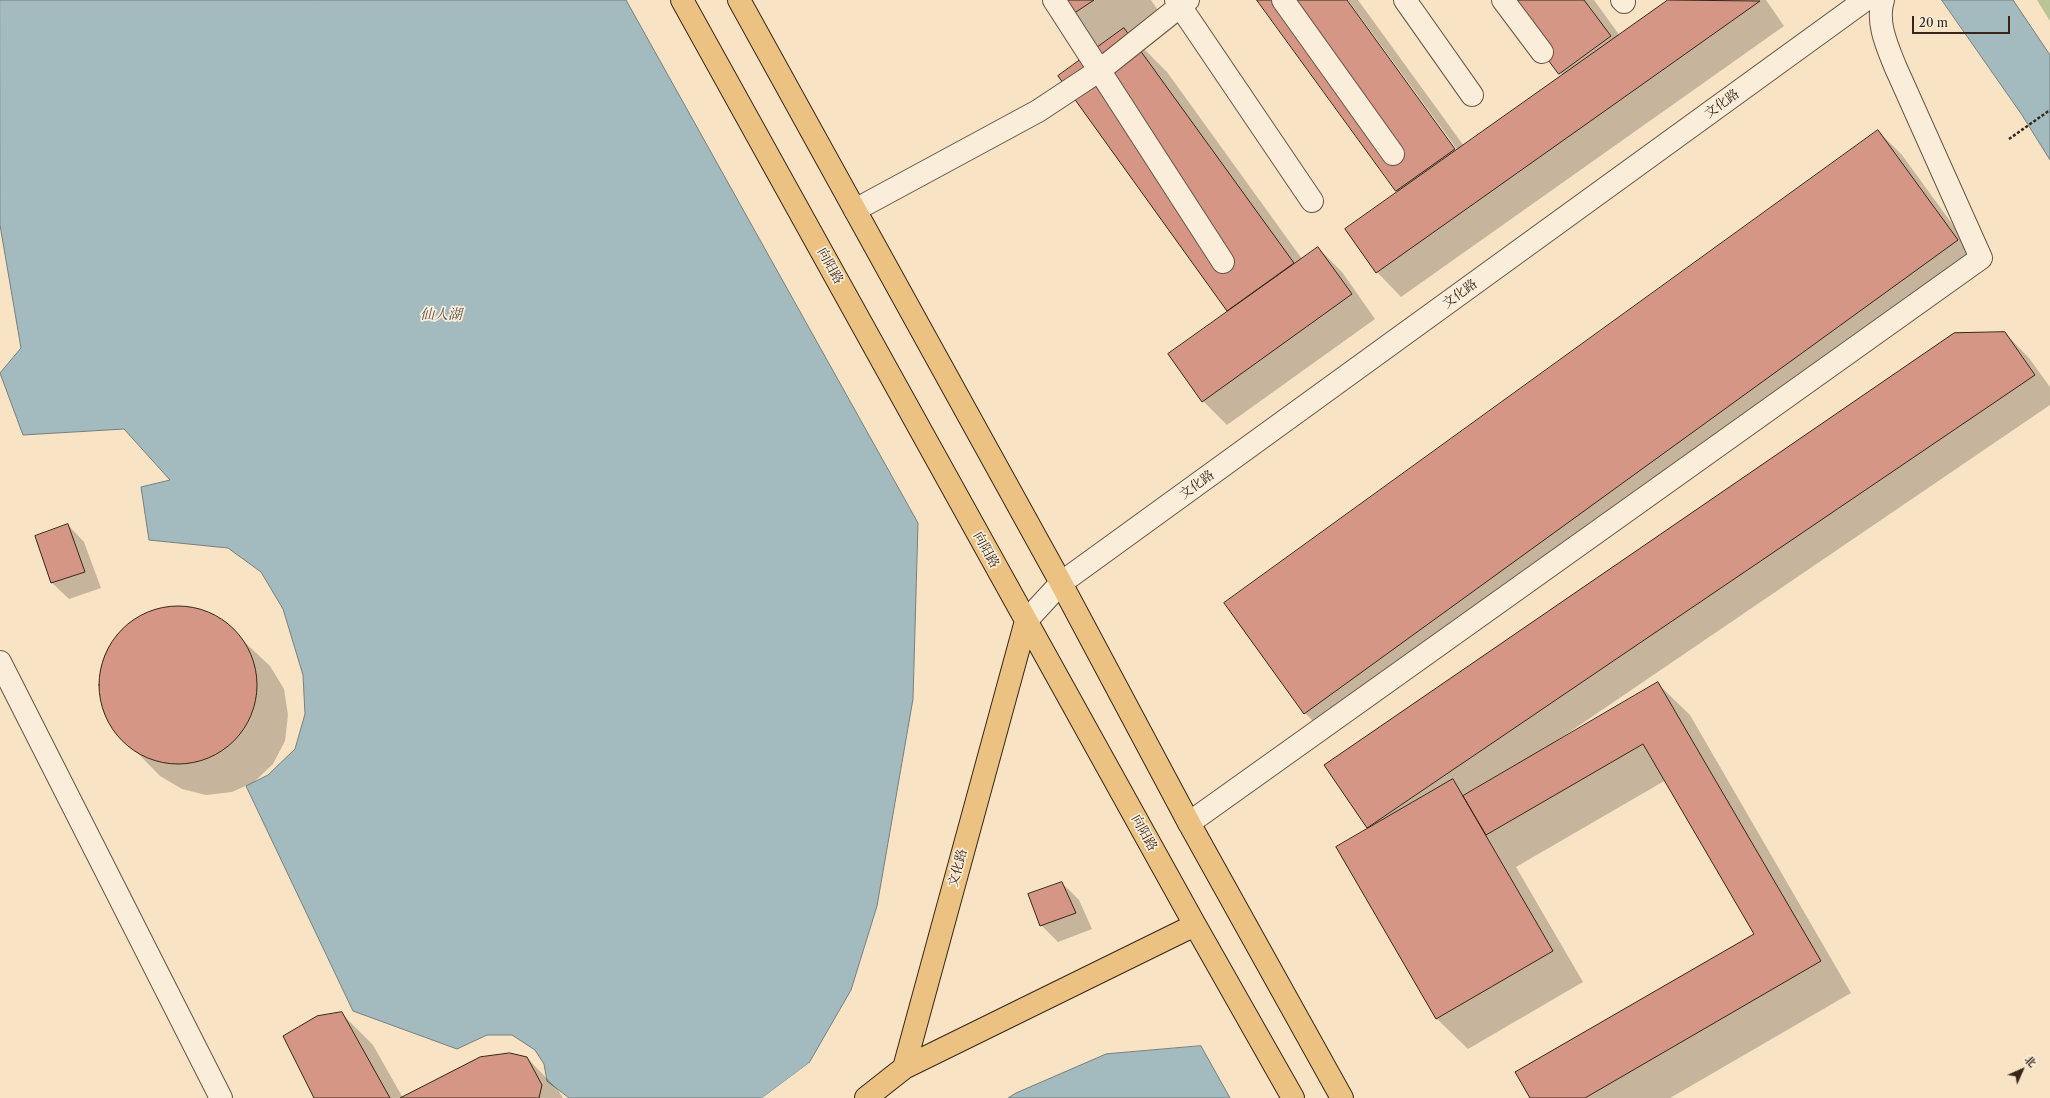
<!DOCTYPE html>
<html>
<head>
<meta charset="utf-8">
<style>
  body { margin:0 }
  #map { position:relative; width:2050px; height:1098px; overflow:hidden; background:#f8e3c4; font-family:"Libre Caslon Text","Noto Serif SC",serif }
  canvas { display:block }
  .north { position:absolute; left:2002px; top:1050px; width:40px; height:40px; -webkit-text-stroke:3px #faedd9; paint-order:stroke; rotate:45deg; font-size:11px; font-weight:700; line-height:16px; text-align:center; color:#362619 }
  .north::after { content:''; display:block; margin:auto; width:14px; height:18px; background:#362619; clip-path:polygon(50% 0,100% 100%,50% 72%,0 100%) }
  .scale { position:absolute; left:1912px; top:16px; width:98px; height:18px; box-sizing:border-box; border:2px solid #362619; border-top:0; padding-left:5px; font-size:12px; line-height:14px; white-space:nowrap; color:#362619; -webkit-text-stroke:3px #faedd9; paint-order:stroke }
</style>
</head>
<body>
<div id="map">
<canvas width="2050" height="1098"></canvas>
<div class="north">北</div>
<div class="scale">20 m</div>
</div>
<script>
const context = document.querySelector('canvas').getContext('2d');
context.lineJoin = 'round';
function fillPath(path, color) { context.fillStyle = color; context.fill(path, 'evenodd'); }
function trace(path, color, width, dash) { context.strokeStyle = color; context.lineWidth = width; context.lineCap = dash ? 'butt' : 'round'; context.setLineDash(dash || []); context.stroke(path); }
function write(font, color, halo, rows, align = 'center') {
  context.font = font + ' "Libre Caslon Text","Noto Serif SC",serif'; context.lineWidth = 3.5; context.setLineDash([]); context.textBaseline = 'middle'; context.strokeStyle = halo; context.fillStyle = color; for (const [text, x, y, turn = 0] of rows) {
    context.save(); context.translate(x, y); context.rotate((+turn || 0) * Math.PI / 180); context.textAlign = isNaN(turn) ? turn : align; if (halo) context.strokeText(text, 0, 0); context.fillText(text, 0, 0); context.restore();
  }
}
fillPath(new Path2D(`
  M2037,0h13v21z`), '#b9c497');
const water = new Path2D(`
  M0,0h626l292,523 -5,176 -36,207 -26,84 -42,73 -47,35h-193l-22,-17 -3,-17 -9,-14 -23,-15h-25l-30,14 -104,-38 -107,-225 22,-11 27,-26 10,-35 -2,-39 -20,-66 -22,-37 -33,-24 -79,-8 -8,-53 29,-7 -46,-51 -101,6 -23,-62 21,-25 -21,-123z
  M1942,0h71l37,55v105l-28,-45z
  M1201,1046l29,52h-222l8,-5 90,-39z`);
fillPath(water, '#a3bbbf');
trace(water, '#777f7d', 1);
fillPath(new Path2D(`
  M809,1063l1,1 -44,34h-4z`), '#f8e3c4');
fillPath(new Path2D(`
  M1057,0h94l15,22 -29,20 30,30 135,187 16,-11 24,24 33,47 -148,106 -24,-24 26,-90 -170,-235 40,-28 -31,-31z
  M1259,0h87l111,153 2,-1 -111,-152h10l106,146 99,-70 -58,-76h89l26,36 50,-36h96l18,26 -383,271 -24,-25 21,-80z
  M1878,131l24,24 80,110 -653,472 -24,-24z
  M2005,333l24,25 21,29v18l-498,339 1,1 105,-61 32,31 161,278 -181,105h-139l225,-164 -90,-154 -150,87 67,115 -115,67 -32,-31 -67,-189 -44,-64z
  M68,525l16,17 17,46 -32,11 -17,-16z
  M167,607l26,1 25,9 52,49 14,23 4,26 -3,26 -12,23 -19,18 -22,10 -26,3 -24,-6 -22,-13 -49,-50 -9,-24 -2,-25 7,-25 14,-22 21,-15z
  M1062,883l17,17 13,29 -34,13 -17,-17z
  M342,1014l31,31 30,53 124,-40 31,32 5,8h-248z`), '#0003');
const building = new Path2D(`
  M1055,0h39l-27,18z
  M1257,0h90l108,149 -59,42z
  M1504,0h80l27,36 -52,38z
  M1668,0l92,1 -384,272 -31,-44z
  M1124,28l170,235 -67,48 -169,-235z
  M1878,130l80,110 -654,474 -80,-111z
  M1318,247l34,47 -150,108 -34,-48z
  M2005,332l30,43 -668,453 -43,-63 630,-432z
  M68,524l17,48 -34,11 -16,-47z
  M99 685a79 79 0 1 1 158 0a79 79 0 1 1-158 0Z
  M1658,682l163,279 -236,137h-55l-15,-26 239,-138 -111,-190 -157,91 -23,-39z
  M1453,779l100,172 -117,68 -100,-172z
  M1062,882l14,31 -36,13 -12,-32z
  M342,1012l48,86h-76l-31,-62 34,-20z
  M510,1053l17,4 15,28 -3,13h-139l80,-41z`);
fillPath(building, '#d59685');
trace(building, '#362619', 1);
const minor = new Path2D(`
  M1054,0l169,262
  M1176,0l136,201
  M1283,0l110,154
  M1405,0l67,95
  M1503,0l39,52
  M1622,0l2,2
  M855,210l183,-99 62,-41 88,-70
  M1026,621l35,-38 804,-583
  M0,662l221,436
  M1189,823l792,-565 -86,-192c-8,-20 -19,-44 -12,-66`);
const major = new Path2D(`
  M682,0l513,925 98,173
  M739,0l322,583 128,240 153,275
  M904,1068l122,-447
  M866,1098l38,-30 291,-143`);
trace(minor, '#654', 24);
trace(major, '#362619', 24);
trace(new Path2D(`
  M2009,139l41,-29`), '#362619', 2.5, [3, 2]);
trace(minor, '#faedd9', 22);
trace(major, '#ecc282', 22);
write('13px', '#362619', '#faedd9', [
  ["文化路",1722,104,-36],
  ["向阳路",830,266,61],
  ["文化路",1460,294,-36],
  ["文化路",1197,485,-36],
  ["向阳路",986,550,61],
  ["向阳路",1144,833,61],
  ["文化路",958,868,-75]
]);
write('italic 14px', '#57534b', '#faedd9', [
  ["仙人湖",441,315]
]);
</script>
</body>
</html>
